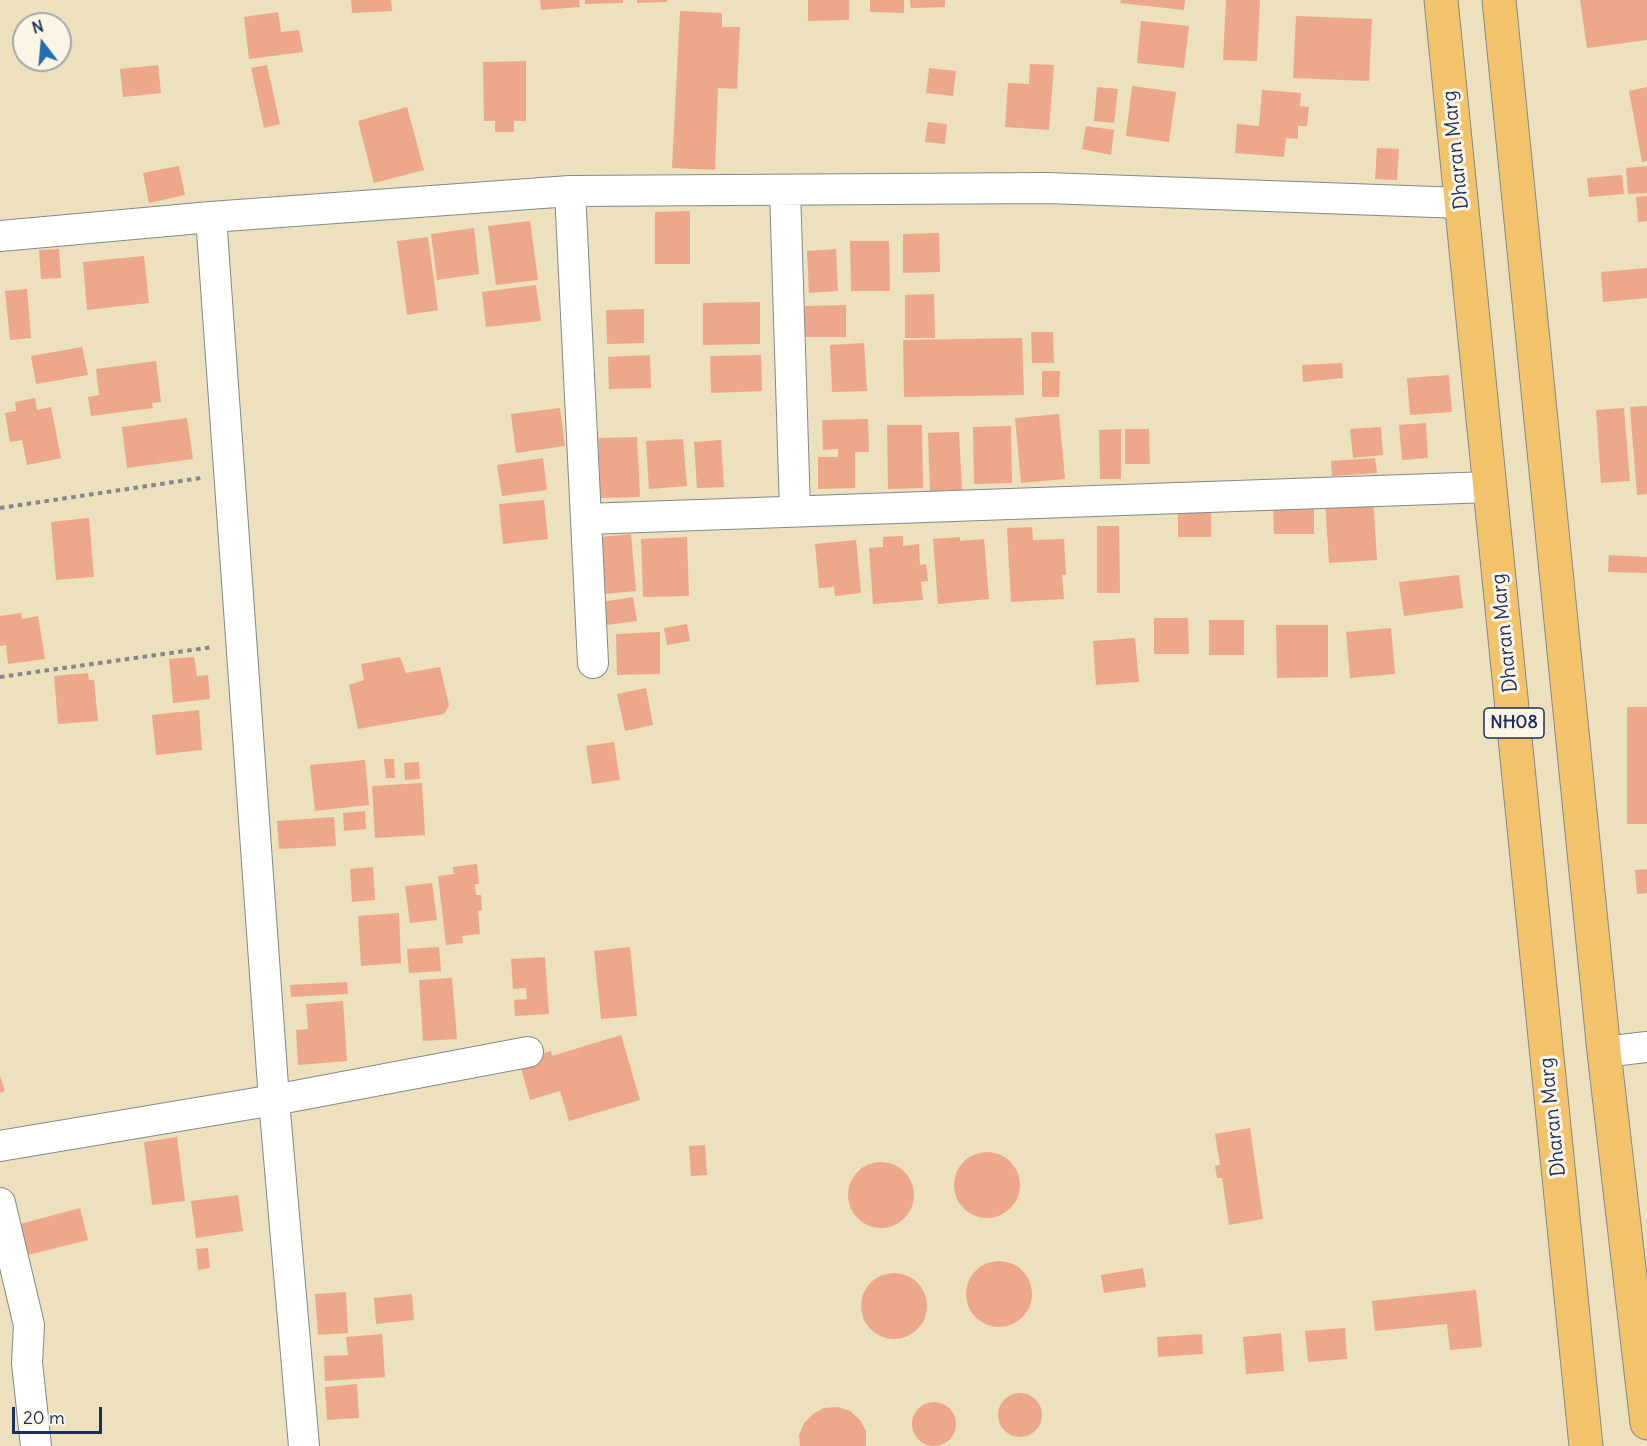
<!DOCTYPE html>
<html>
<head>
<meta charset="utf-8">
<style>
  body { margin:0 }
  #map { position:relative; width:1647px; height:1446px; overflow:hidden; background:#ece0bd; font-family:Delius,sans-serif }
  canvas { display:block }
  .north { position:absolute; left:12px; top:12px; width:60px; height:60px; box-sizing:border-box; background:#fcf5e5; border:2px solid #a2a6af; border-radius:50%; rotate:344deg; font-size:16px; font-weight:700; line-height:24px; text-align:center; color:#1b2f5e }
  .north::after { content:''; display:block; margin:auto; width:21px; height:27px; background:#1f6fb2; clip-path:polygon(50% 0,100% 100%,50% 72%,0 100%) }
  .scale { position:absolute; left:12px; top:1407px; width:90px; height:27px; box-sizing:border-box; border:3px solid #1b2f5e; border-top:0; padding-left:8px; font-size:18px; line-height:21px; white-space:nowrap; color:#1b2f5e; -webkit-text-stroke:4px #fcf5e5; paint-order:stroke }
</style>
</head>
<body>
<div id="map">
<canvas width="1647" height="1446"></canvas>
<div class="north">N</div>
<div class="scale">20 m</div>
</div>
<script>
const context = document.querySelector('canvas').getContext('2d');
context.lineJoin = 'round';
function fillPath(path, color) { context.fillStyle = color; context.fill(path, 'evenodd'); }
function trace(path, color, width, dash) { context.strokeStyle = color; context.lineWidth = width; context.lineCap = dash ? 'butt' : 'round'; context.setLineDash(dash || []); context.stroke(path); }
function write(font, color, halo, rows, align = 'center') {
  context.font = font + ' Delius,sans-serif'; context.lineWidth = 6; context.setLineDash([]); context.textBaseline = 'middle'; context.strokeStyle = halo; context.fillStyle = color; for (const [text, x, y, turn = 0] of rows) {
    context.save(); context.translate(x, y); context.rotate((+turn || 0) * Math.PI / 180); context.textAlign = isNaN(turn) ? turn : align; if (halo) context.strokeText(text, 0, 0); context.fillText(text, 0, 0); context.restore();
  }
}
fillPath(new Path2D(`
  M351,0h40l1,11 -40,2z
  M540,0h39l1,7 -39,3z
  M585,0h38v3l-38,1z
  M637,0h30v2l-30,1z
  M808,0h41v20l-41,1z
  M870,0h34v13l-34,-1z
  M910,0h35v7l-34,1z
  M1121,0h64l-1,10 -64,-7z
  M1226,0h34l-3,61 -34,-1z
  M1580,0h67v40l-60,8z
  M680,11l42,2v14h18l-3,62 -19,-1 -3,82 -43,-2z
  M278,12l3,20 18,-2 4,22 -54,7 -5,-42z
  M1296,16l76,3 -3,62 -76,-3z
  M1141,21l48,5 -5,42 -47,-5z
  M526,61v60h-12v11h-19v-11h-11l-1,-59z
  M1030,64l24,1 -5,65 -44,-3 3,-44 21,1z
  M158,65l3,28 -38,4 -3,-28z
  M267,65l13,59 -16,4 -13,-60z
  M929,68l27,3 -3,25 -27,-3z
  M1132,86l44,6 -7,50 -43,-6z
  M1097,87l21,2 -4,34 -20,-2z
  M1647,87v74l-5,1 -13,-71z
  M1262,90l39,3 -1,13 9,1 -2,19h-9v13l-12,-1 -2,19 -49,-4 2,-29 22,2z
  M407,107l17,63 -50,13 -16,-62z
  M928,122l19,2 -2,20 -20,-2z
  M1086,126l28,4 -3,25 -29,-6z
  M1377,148l22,1 -2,31 -22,-1z
  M179,166l6,29 -36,8 -6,-30z
  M1647,166v27l-19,1 -2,-26z
  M1622,175l2,19 -35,3 -2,-19z
  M1647,196v25l-9,1 -2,-25z
  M690,211v53h-35v-52z
  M530,221l8,59 -42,5 -8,-59z
  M474,228l5,46 -42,6 -6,-46z
  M939,233l1,39 -37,1v-39z
  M428,237l10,73 -31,5 -10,-74z
  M850,241h39l1,50h-39z
  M59,249l2,29 -20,1 -2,-29z
  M836,249l2,42 -29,2 -2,-42z
  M144,256l5,47 -62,7 -4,-48z
  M1647,268v30l-44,4 -2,-30z
  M536,285l5,36 -55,6 -4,-35z
  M27,289l4,49 -21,2 -5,-49z
  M934,294l1,44h-30v-43z
  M760,302v42l-57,1v-42z
  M846,305v32h-41v-31z
  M644,309v34l-37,1 -1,-34z
  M1031,332h22l1,31h-22z
  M1022,338l2,57 -120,2 -1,-57z
  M864,343l3,48 -35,1 -2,-47z
  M82,347l6,28 -52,9 -5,-28z
  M650,355l1,33 -42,1 -1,-32z
  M761,355l1,36 -51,2 -1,-37z
  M156,361l5,41 -9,1 1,5 -62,8 -3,-19 11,-2 -3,-26z
  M1342,363l1,15 -40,4 -1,-17z
  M1042,371h18l-1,26h-17z
  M1449,375l3,37 -42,3 -3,-37z
  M35,398l2,12 14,-3 10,51 -34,7 -5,-25 -12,2 -5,-29 11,-2 -1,-9z
  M1647,406v88l-10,1 -7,-88z
  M560,408l5,38 -49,7 -5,-39z
  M1624,408l6,73 -29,2 -5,-73z
  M1059,414l6,65 -44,4 -6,-65z
  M187,418l6,41 -66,9 -5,-41z
  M868,419l1,33h-14v36l-37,1v-32h20v-8l-15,1 -1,-30z
  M1426,423l2,35 -26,2 -3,-35z
  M887,425h35l1,63 -35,1z
  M1011,426l1,57 -38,1 -1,-57z
  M1381,427l2,28 -30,3 -3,-29z
  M1121,429v50h-21l-1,-49z
  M1125,429h24l1,35h-25z
  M959,432l3,58 -32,1 -2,-58z
  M637,437l3,60 -40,1 -2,-60z
  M683,439l4,47 -38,3 -3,-48z
  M721,440l3,47 -27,1 -3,-46z
  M543,458l4,32 -45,6 -5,-31z
  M1375,458l2,15 -45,3 -1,-15z
  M1373,498l4,62 -48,3 -4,-62z
  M544,500l4,39 -45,5 -4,-40z
  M1273,508h41v26h-40z
  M1178,509h33v28h-33z
  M89,518l5,59 -38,3 -5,-58z
  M1097,526h22l1,67h-23z
  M1032,527l1,13 31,-1 2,36h-4l2,24 -53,3 -4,-74z
  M631,534l5,57 -32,3 -4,-57z
  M903,536v10l16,-2 1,21 6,-1 2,17 -7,1 2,18 -50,4 -4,-56 14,-1v-10z
  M687,537l2,59 -46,1 -2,-58z
  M960,537v4l24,-2 5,60 -51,5 -5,-65z
  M856,540l5,53 -26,3 -1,-9 -15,1 -4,-44z
  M1609,555l38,2v16l-39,-1z
  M1459,575l4,33 -59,8 -5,-34z
  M633,597l4,24 -31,4 -4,-23z
  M21,613l1,6 16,-3 7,43 -37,5 -2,-19 -6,1v-30z
  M1154,618h34l1,36h-35z
  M1209,620h35v35h-35z
  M687,624l3,17 -23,4 -3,-17z
  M1276,625h52v52l-51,1z
  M1391,628l4,46 -45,4 -4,-46z
  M660,632v42l-43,1 -1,-41z
  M1135,638l4,44 -43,3 -3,-44z
  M194,657l3,19 11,-1 2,24 -37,4 -4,-44z
  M400,657l6,16 34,-6 9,38 -5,9 -86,15 -9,-44 15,-5 -3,-16z
  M88,673l1,7h5l4,41 -40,3 -4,-48z
  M646,688l7,37 -28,6 -8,-37z
  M1627,707h20v117h-20z
  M199,710l3,40 -46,5 -4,-40z
  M614,742l6,38 -28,4 -6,-38z
  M384,759h10l1,19h-9z
  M365,760l4,45 -54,6 -5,-46z
  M419,762l1,17 -15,1 -1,-17z
  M422,783l3,52 -50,3 -3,-52z
  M365,811l1,18 -22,2 -1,-18z
  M334,817l2,29 -57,3 -2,-28z
  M477,864l2,20h-4l1,11h5l1,15 -4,1 2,23 -18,2 1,7 -17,2 -8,-69 16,-2 -1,-7z
  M373,867l2,33 -23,2 -2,-33z
  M1647,869v24l-10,1 -2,-24z
  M432,883l5,37 -27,3 -5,-37z
  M399,913l2,50 -40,3 -3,-50z
  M439,947l2,24 -32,2 -2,-24z
  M630,947l7,69 -36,3 -7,-68z
  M545,957l4,57 -34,2 -1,-16 13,-1 -1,-11 -13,1 -2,-30z
  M452,978l5,61 -34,2 -4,-61z
  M347,982l1,12 -57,3 -1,-12z
  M343,1001l4,60 -49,4 -2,-35 12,-1 -2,-25z
  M621,1035l19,65 -71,21 -9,-30 -30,9 -11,-39 32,-10 1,5z
  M0,1076l5,15 -5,2z
  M1250,1128l13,91 -34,6 -7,-47h-5l-2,-12 5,-1 -5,-31z
  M177,1137l8,64 -33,4 -8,-63z
  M705,1145l2,30 -16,1 -2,-30z
  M954 1185a33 33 0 1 1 66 0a33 33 0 1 1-66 0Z
  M848 1195a33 33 0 1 1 66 0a33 33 0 1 1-66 0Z
  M238,1195l5,36 -47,7 -5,-37z
  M80,1208l8,32 -60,15 -8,-31z
  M208,1248l2,20 -12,2 -2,-21z
  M966 1294a33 33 0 1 1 66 0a33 33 0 1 1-66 0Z
  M1143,1268l3,19 -42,6 -3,-18z
  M861 1306a33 33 0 1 1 66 0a33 33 0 1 1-66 0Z
  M1476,1290l6,57 -32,3 -3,-26 -72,7 -3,-30z
  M346,1292l2,41 -30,2 -3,-41z
  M412,1294l2,26 -38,4 -2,-26z
  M1345,1328l2,31 -39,3 -3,-31z
  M1281,1333l3,38 -38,3 -3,-37z
  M382,1334l3,43 -60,4 -1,-25 24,-1 -2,-18z
  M1202,1334l1,20 -45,3 -1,-20z
  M357,1384l2,34 -32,2 -2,-33z
  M998 1415a22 22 0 1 1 44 0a22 22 0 1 1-44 0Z
  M912 1424a22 22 0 1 1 44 0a22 22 0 1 1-44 0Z
  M838,1407l12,4 10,9 6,11v15h-66l-1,-11 5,-12 9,-9 11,-6z`), '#eda78a');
const minor = new Path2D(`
  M785,190l10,321
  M570,191l23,472
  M211,217l63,883 30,346
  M0,236l211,-19 359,-26 477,-3 415,15
  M586,519l904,-32
  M1604,1052l43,-5
  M0,1146l274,-46 254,-48
  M0,1203l29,122 -2,38 9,83`);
const major = new Path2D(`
  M1441,0l145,1446
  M1499,0l105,1052 43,371`);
trace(minor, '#84888e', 32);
trace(major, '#84888e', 35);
trace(new Path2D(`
  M0,508l201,-30
  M0,677l213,-30`), '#84888e', 4, [4.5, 4.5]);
trace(minor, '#fff', 30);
trace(major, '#f2c36a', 33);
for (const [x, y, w] of [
  [1514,723,60]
]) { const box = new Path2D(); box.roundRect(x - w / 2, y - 15, w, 30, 4.5); context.fillStyle = '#fcf5e5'; context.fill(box); trace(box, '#1b2f5e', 1.5); }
write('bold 18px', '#1b2f5e', null, [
  ["NH08",1514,723]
]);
write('20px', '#1b2f5e', '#fcf5e5', [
  ["Dharan Marg",1456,150,-96],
  ["Dharan Marg",1505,633,-96],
  ["Dharan Marg",1553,1117,-96]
]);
</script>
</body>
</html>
